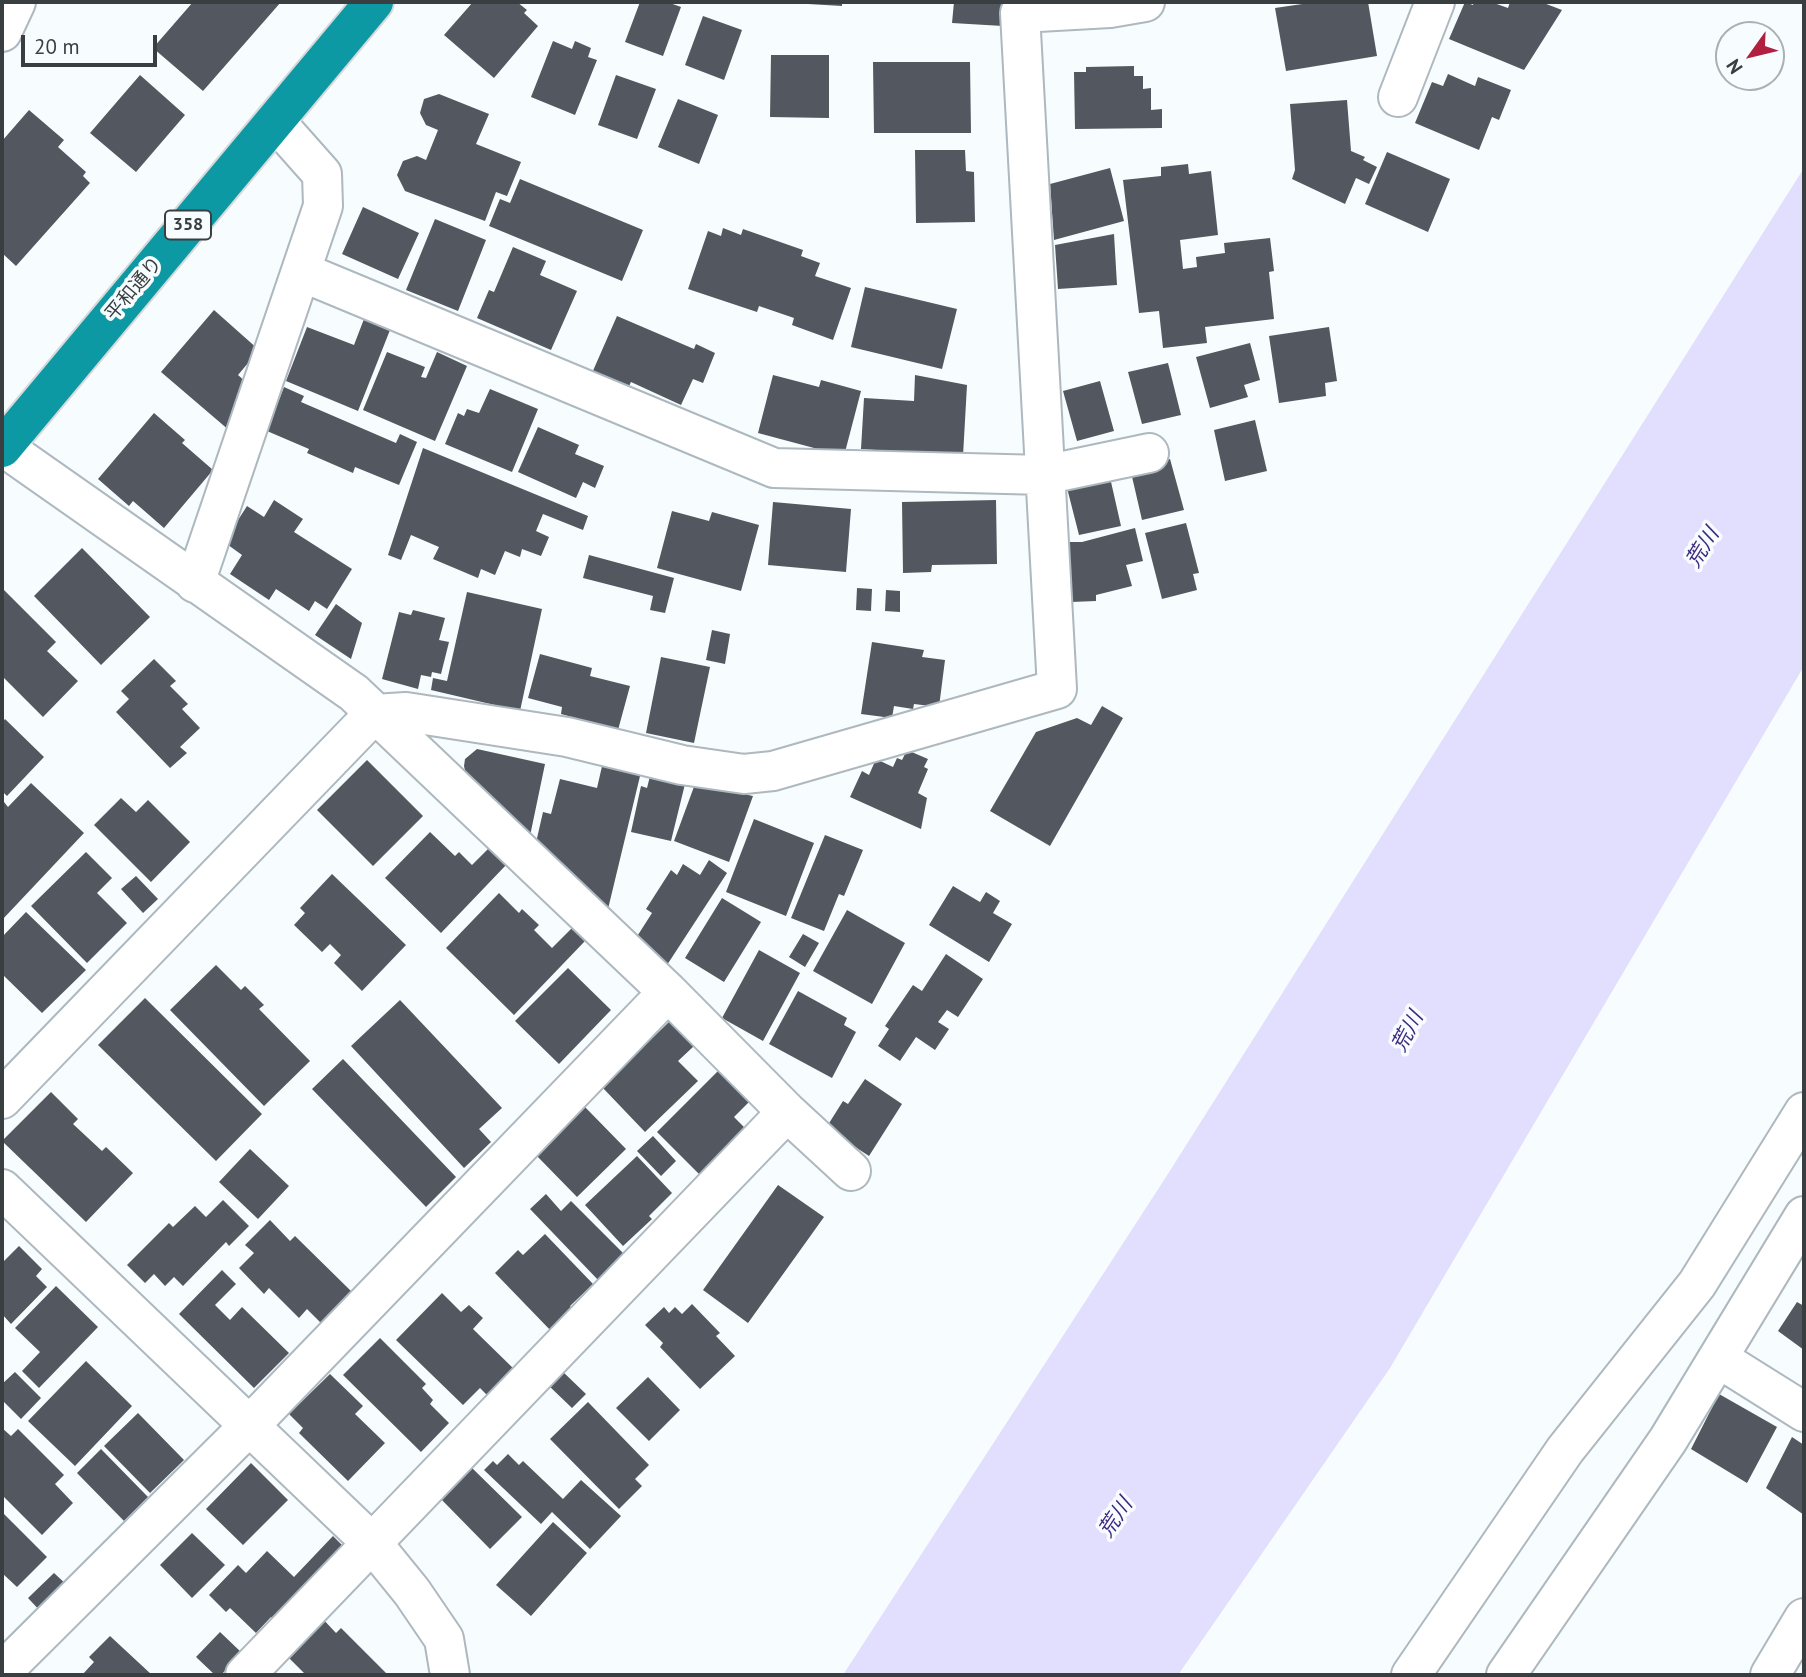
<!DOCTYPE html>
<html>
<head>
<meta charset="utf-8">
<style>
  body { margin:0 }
  #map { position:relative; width:1806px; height:1677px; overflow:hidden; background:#f7fcfe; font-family:"PT Sans",sans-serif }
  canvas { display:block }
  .frame { position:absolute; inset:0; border:4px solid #393e41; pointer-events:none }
  .north { position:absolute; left:1715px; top:21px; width:70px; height:70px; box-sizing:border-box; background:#f7fcfe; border:2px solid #abb0b2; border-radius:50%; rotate:236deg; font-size:19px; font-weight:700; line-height:28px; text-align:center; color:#393e41 }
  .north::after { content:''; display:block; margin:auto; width:24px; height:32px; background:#b22040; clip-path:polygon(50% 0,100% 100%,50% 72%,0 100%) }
  .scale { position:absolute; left:21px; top:35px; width:136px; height:32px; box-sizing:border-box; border:4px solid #393e41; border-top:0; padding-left:9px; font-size:21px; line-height:24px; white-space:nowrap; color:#393e41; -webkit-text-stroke:5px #f7fcfe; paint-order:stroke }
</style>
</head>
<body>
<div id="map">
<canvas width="1806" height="1677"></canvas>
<div class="frame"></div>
<div class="north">N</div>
<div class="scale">20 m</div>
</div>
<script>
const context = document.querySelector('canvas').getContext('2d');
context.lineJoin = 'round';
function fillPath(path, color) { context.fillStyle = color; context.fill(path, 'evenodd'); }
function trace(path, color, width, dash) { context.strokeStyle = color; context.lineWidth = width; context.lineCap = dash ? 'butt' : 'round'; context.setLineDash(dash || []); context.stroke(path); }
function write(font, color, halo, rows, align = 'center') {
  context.font = font + ' "PT Sans","Noto Sans JP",sans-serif'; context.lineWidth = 7; context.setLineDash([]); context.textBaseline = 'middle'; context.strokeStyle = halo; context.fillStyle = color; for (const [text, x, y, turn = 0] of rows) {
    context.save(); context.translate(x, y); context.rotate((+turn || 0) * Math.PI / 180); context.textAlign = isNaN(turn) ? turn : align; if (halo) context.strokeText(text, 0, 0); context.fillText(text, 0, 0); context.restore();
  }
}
fillPath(new Path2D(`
  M1804,168v498l-414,702 -212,307h-335l323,-498z`), '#e1defe');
fillPath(new Path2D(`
  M193,2h88l-78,89 -50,-43z
  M473,2h44l10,8 -3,3 14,13 -44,52 -50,-43z
  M640,2h27l14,5 -18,49 -38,-14z
  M808,2h34v4l-34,-2z
  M954,2h50l-1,24 -51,-3z
  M1316,2h52l9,54 -91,15 -11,-63z
  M1465,2l8,3 1,-3h17l17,6 2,-6h31l21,8 -38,60 -75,-31z
  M703,16l39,14 -18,50 -39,-15z
  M553,41l19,8 3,-8 16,7 -3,9 9,3 -22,55 -44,-18z
  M771,55h58v63l-59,-1z
  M873,62h97l1,71h-97z
  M1134,66v10h9v13l8,-1v22l11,-1v19l-87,1 -1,-57h12v-5z
  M1448,74l27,12 3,-9 33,13 -12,30 -7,-3 -13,33 -64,-27 17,-41 11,4z
  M140,75l45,40 -49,57 -46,-39z
  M616,75l40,14 -19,50 -39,-14z
  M439,94l50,20 -13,30 45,18 -14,34 -11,-4 -11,29 -80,-30 -8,-16 6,-14 14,-5 9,4 12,-30 -12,-5 -6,-12 4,-14z
  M678,99l40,16 -19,49 -41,-17z
  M1347,100l4,51 14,6 -2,3 14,7 -8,17 -13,-6 -11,26 -53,-25 3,-9 -5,-66z
  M29,110l35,30 -6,7 28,25 -3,4 7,7 -74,83 -14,-13v-112z
  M915,150h50l1,21 8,1 1,50 -59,1z
  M1387,152l63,27 -22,53 -63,-28z
  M1188,164l1,10 22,-3 7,64 -38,5 3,29 14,-2 -1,-10 29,-4 -1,-10 46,-5 4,33 -5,1 5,47 -69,8 2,16 -44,5 -4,-37 -20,2 -16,-133 38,-4v-9z
  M1110,168l14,53 -70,19 -4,-56z
  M520,179l123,51 -21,51 -133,-55 11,-27 10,4z
  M363,207l56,26 -21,46 -56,-25z
  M435,219l51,21 -28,71 -52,-21z
  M723,228l18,7 2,-6 60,21 -2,6 19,7 -5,13 36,12 -18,52 -41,-15 2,-7 -35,-12 -2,6 -69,-23 20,-58 13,5z
  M1114,234l3,51 -59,4 -3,-44z
  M513,247l33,14 -6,14 37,16 -26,59 -74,-32 12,-28 5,2z
  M865,287l92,22 -15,60 -91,-22z
  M214,310l45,40 -21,25 9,8 -17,48 -69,-59z
  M617,316l77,33 2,-5 19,9 -12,30 -10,-4 -12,26 -50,-23 -3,6 -36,-15z
  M364,319l26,11 -32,81 -72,-30 21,-54 47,18z
  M1329,327l8,54 -12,2 1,13 -47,7 -10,-67z
  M1250,343l10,37 -16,5 4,12 -38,11 -14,-51z
  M387,352l38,15 -4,10 5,1 11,-26 30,14 -32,75 -72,-31z
  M1168,363l13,52 -39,9 -14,-52z
  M773,375l46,12 2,-7 40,11 -17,65 -86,-23z
  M915,375l52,10 -4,71 -102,-7 3,-51 50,3z
  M1100,381l14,50 -37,10 -14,-50z
  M284,387l20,9 -3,6 95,41 4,-9 17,8 -18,43 -44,-18 -2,6 -46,-20 2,-4 -42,-18z
  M490,389l48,20 -26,63 -67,-28 13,-31 6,3 3,-7 12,4z
  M154,413l31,27 -3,3 31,27 -49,58 -31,-27 -4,5 -31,-27z
  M1255,420l12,51 -42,10 -11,-51z
  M538,427l41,18 -4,9 29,12 -9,22 -12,-6 -7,16 -58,-26z
  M423,448l165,68 -5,14 -40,-16 -7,17 13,6 -8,19 -19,-7 -2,8 -15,-6 -10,24 -14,-6 -3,9 -45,-19 6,-12 -28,-12 -10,25 -13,-5z
  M1170,459l14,51 -42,10 -12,-52z
  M1109,473l12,53 -42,9 -13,-51z
  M274,500l29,19 -9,13 58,37 -25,40 -12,-8 -6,10 -33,-22 -7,11 -39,-26 12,-19 -18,-13 23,-36 17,11z
  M996,500l1,64 -65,1 -1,7 -28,1 -1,-71z
  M773,502l78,7 -5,63 -78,-7z
  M672,511l37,10 3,-9 47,13 -18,66 -84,-23z
  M1186,523l13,50 -6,1 4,16 -35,9 -17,-66z
  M1135,528l8,33 -17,4 6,21 -36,9v6l-25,1 -2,-60h13z
  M82,548l68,69 -49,48 -67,-69z
  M589,555l85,23 -9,35 -15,-3 3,-14 -70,-18z
  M2,588l54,54 -9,9 31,30 -35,36 -41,-41z
  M857,588l15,1 -1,22 -15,-1z
  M886,590l14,1v21l-15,-1z
  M467,592l75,17 -22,102 -89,-21 2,-12 14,3z
  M336,604l26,19 -11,36 -36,-24z
  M413,610l32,8 -6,22 10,2 -8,32 -9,-2 -1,5 -10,-2 -3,14 -36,-10 17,-67 12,3z
  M712,630l18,4 -5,30 -19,-4z
  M872,642l52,8 -2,7 23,3 -6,47 -25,-3 -1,5 -19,-3 -2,12 -31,-4z
  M540,654l52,14 -2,8 40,10 -12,44 -57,-16 1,-7 -34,-9z
  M661,657l49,10 -16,76 -48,-10z
  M154,659l22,22 -6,5 18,18 -6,5 18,19 -20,19 7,6 -17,15 -54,-56 13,-13 -8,-8z
  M1102,706l21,12 -73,128 -60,-35 46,-79 41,-14 14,7z
  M5,719l39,38 -37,39 -5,-5v-68z
  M477,749l68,15 -15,72 -64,-61 -2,-9 1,-7z
  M907,750l21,9 -4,8 4,2 -10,24 9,5 -6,31 -71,-32 12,-26 7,4 7,-16 17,8 4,-9 5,2z
  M367,760l56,56 -50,50 -56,-56z
  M603,762l38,10 -33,137 -59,-52 1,-6 -15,-4 8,-35 8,2 9,-35 37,9z
  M650,776l35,8 -14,57 -40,-9 10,-46 6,2z
  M31,783l53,50 -82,87v-116l2,-2 4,5z
  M695,784l58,12 -24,66 -55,-21z
  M121,798l15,14 12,-12 42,42 -39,40 -57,-57z
  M754,819l60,24 -28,73 -60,-24z
  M430,832l25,24 4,-4 13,13 18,-18 17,17 -66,69 -56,-55z
  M825,835l38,15 -19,46 -5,-2 -15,37 -33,-13z
  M86,852l26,26 -15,15 30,30 -40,40 -56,-57z
  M709,860l18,13 -60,92 -31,-27 16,-25 -6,-4 25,-39 6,5 6,-11 17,11z
  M332,874l74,71 -44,46 -28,-28 7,-8 -11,-11 -8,8 -28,-27 11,-12 -5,-5z
  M136,876l22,23 -15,14 -22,-24z
  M953,886l27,16 6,-10 14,9 -7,12 19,11 -23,38 -60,-37z
  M499,893l20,20 3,-4 17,16 -5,5 18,18 20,-20 13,13 -71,74 -68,-67z
  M722,898l39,24 -37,60 -39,-24z
  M847,910l58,33 -33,61 -59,-33z
  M26,912l60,58 -44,43 -40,-39v-37z
  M803,934l16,9 -14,24 -16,-10z
  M759,950l41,23 -37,68 -41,-23z
  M946,954l37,25 -25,38 -11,-7 -9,12 11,7 -14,21 -19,-13 -16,24 -22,-15 11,-17 -4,-3 28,-41 9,6z
  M216,965l25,25 4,-4 19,19 -5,4 51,52 -46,45 -94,-96z
  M568,968l43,42 -52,54 -44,-43z
  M798,991l49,27 -3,7 12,7 -24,46 -63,-34z
  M145,998l117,116 -46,47 -118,-116z
  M400,1000l102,108 -23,21 12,13 -27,26 -113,-122z
  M670,1021l24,25 -16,15 20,20 -53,51 -43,-45z
  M343,1059l113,118 -30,30 -114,-118z
  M720,1069l31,31 -17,17 13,13 -46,46 -44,-44z
  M865,1079l37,25 -33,52 -43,-28 17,-27 5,3z
  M51,1092l27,27 -5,5 29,27 4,-4 27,26 -47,49 -84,-81z
  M585,1107l41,42 -49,48 -41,-42z
  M653,1136l23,25 -15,15 -24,-25z
  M250,1149l39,37 -31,33 -39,-37z
  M637,1156l35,37 -23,23 3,3 -29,27 -38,-41z
  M778,1185l46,32 -76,106 -45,-33z
  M546,1194l15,17 10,-10 55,55 -26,26 -70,-73z
  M223,1200l26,26 -20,20 -3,-4 -43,44 -9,-9 -9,9 -11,-12 -9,9 -18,-18 42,-42 4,4 22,-21 11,11z
  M270,1220l20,21 5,-5 57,56 -31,31 -14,-14 -8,9 -30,-30 -5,6 -25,-26 15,-15 -9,-8z
  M545,1234l48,50 -23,22 5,6 -22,21 -58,-60 23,-23 5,5z
  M19,1246l23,23 -6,7 11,11 -36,37 -9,-10v-51z
  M222,1270l14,14 -21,21 15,15 12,-13 47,46 -35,35 -75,-74z
  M56,1286l42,41 -59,61 -17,-17 18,-19 -25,-24z
  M442,1293l19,19 8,-7 14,13 -10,11 44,43 -26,27 -11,-11 -17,17 -67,-65z
  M1797,1302l7,4v44l-26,-19z
  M692,1304l28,29 -4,3 19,20 -35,33 -40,-42 3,-4 -18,-18 19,-18 5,6 6,-6 7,7z
  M380,1338l46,46 -4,4 11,12 -3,4 19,19 -28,29 -78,-77z
  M86,1361l46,45 -57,60 -47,-45z
  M561,1370l25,24 -14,14 -25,-24z
  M15,1372l26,26 -20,21 -19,-19v-16z
  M330,1374l33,32 -8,8 30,29 -37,38 -49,-48 4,-5 -14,-14z
  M648,1377l32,33 -31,31 -33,-33z
  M1719,1394l58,33 -30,56 -56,-34z
  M588,1402l61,63 -14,14 7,7 -23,23 -69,-70z
  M138,1413l46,47 -34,33 -46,-47z
  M2,1428l9,8 7,-7 46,46 -9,9 18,19 -31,32 -40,-40z
  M1792,1437l12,8v70l-38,-27z
  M101,1449l47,48 -24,24 -47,-48z
  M508,1454l11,11 4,-4 40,38 18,-19 40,36 -31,33 -38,-37 -11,12 -57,-54 9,-9 4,4z
  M251,1463l37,37 -45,45 -37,-36z
  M471,1467l51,50 -32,32 -50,-51z
  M2,1512l45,45 -30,30 -15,-14z
  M553,1522l34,31 -56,63 -35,-31z
  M192,1533l33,32 -33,33 -32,-33z
  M333,1536l12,12 -70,73 -4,-4 -15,16 -26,-25 -4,4 -17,-17 29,-30 8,8 21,-22 27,26z
  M54,1573l14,13 -26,27 -14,-15z
  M321,1617l15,16 5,-5 47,47h-82l-22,-22z
  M220,1632l22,21 -21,22h-6l-19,-18z
  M110,1636l42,39h-70l12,-13 -5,-5z`), '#525760');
const minor = new Path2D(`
  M2,32l14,-30
  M1398,97l37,-95
  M302,272l472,196 270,7 105,-22
  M2,446l352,247 314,299 119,120 64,59
  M195,583l128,-377 -1,-32 -47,-53
  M2,1099l372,-385 32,-2 161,25 115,28 62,9 29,-3 284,-82 -37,-676 90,-5 35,-6
  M2,1189l371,355 39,48 32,47 6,36
  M1718,1358l86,54
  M2,1672l248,-247 418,-433
  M245,1675l542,-563
  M1411,1675l154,-225 132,-166 107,-172
  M1506,1675l162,-235 136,-224
  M1770,1675l34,-57`);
const highway = new Path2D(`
  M2,448l372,-446`);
trace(minor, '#adb8bf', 42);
trace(highway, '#d7d8d9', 42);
trace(minor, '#fff', 38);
trace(highway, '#0c99a4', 38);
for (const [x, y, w] of [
  [188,225,46]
]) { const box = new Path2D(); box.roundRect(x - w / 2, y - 14.5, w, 29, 5); context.fillStyle = '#f7fcfe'; context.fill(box); trace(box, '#393e41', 2); }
write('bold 18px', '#393e41', null, [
  ["358",188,225]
]);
write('19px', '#393e41', '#f7fcfe', [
  ["平和通り",134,289,-50]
]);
write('italic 21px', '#3f297f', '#f7fcfe', [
  ["荒川",1703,548,-58],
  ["荒川",1408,1032,-62],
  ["荒川",1116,1518,-56]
]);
</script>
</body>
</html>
